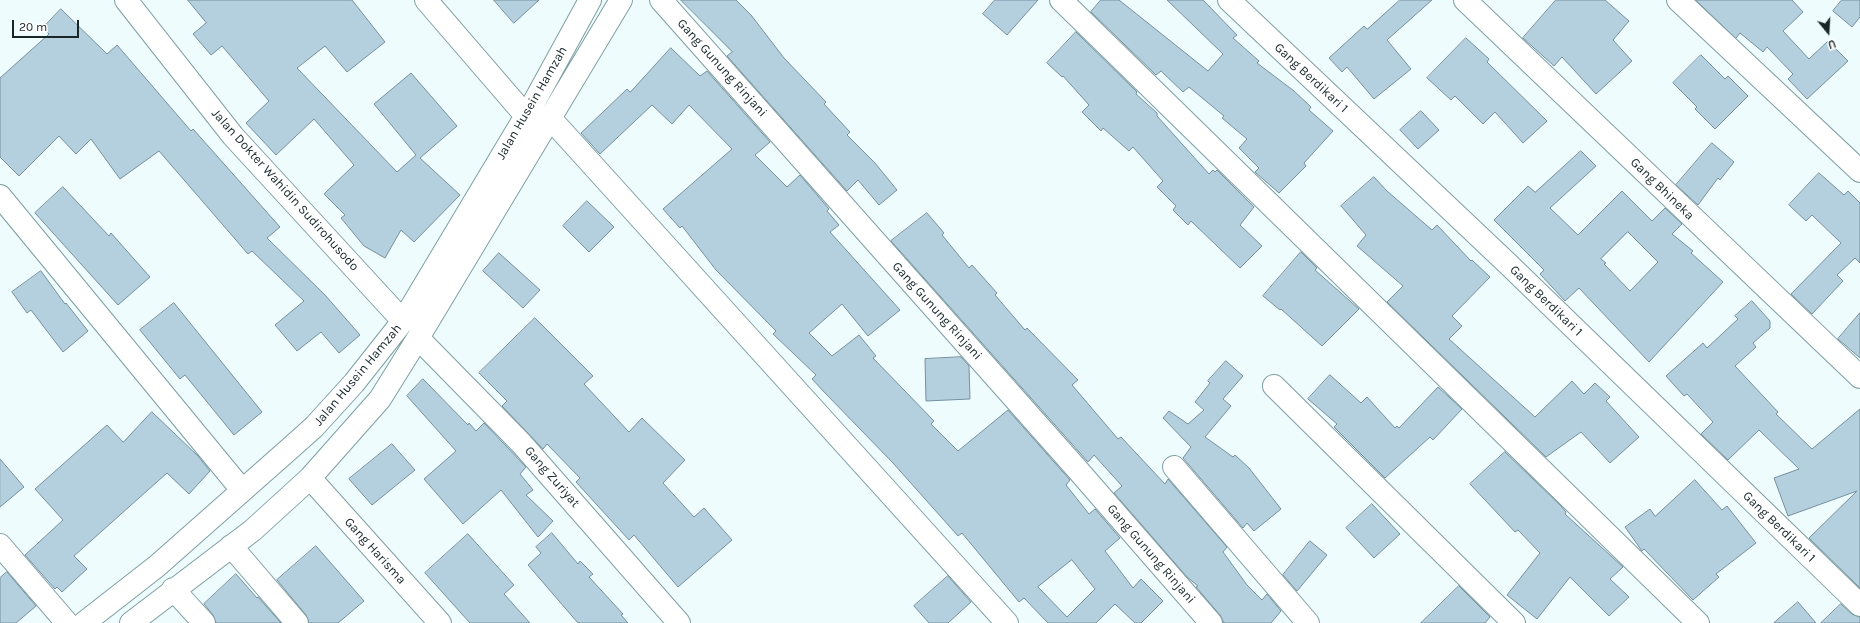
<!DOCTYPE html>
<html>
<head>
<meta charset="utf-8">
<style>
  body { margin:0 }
  #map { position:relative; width:1860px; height:623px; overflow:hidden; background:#effcfe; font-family:Karla,sans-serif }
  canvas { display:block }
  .north { position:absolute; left:1808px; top:12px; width:40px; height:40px; -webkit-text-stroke:3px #fff; paint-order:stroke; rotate:162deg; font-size:11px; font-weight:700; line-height:16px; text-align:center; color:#192628 }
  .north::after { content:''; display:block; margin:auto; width:14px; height:18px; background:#192628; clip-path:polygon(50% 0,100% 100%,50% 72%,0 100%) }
  .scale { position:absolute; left:12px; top:20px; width:67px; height:18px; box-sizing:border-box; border:2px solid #192628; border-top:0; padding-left:5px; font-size:12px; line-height:14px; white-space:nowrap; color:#192628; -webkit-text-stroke:3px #fff; paint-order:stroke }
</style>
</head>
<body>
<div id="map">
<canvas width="1860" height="623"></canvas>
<div class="north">U</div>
<div class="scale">20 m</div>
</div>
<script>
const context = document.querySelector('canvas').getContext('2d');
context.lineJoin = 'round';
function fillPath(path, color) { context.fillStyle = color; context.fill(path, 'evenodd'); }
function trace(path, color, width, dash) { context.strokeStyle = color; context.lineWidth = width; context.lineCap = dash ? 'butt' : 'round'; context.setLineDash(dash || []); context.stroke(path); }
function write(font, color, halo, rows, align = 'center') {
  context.font = font + ' Karla,sans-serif'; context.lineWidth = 3; context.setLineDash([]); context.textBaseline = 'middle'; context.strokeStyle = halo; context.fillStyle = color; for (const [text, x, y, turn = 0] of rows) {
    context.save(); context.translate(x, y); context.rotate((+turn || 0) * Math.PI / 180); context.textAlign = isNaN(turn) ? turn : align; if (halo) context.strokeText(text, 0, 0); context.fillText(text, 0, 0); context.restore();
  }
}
const building = new Path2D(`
  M188,0h164l33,42 -38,30 -22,-26 -28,22 100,104 19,-17 -42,-51 37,-31 46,53 -37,32 40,37 -46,47 -13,-12 -16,28 -21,-12 -23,-28 4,-3 -21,-21 30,-29 -40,-46 -38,36 -30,-32 23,-22 -47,-55 -11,9 -18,-21 13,-11z
  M494,0h45l-25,23z
  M681,0h55l15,15 33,43 42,44 -2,2 26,28 -3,3 28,28 22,27 -18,15 -21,-25 -11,11 -120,-135 5,-4z
  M995,0h43l-31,35 -24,-21z
  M1101,0h18l89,71 15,-17 -56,-54h36l34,35 -4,3 26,23 -2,2 37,28 17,16 -2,3 24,21 -29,32 2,3 -27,27 -24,-21 4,-4 -20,-20 8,-9 -25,-21 2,-2 -35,-29 -6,5 -22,-21 -5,4 -65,-63z
  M1400,0h32l-45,40 24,29 -37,30 -27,-32 -5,5 -13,-14 35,-32 3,3z
  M1556,0h49l24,21 -16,19 19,21 -36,33 -34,-37 -8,9 -31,-28z
  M1696,0h96l11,12 -20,19 26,28 19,-18 20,20 -41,38 -19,-20 5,-5 -26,-27 -4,5 -23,-19 -4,5z
  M1842,0h18v17l-8,10 -19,-16z
  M61,9l46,45 10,-9 74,86 2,-2 87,98 -13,11 58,57 35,40 -21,18 -18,-21 -24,19 -22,-26 29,-24 -52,-50 -4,3 -89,-103 -39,28 -29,-40 -15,15 -17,-18 -40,40 -19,-19v-79l49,-44 -6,-6z
  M1076,32l61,60 -1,2 21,19v3l52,58 4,-4 2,2 2,-2 37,37 -14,18 22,21 -22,22 -49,-47 -3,4 -15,-15 3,-4 -19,-19 6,-6 -30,-34 -4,4 -26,-23 -2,3 -19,-19 7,-7 -26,-29 -1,1 -15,-14z
  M1466,38l23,21 -2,3 60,59 -24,22 -28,-31 -12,12 -28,-28 -4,4 -24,-22z
  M671,48l29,28 7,-5 63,71 -15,13 32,32 13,-12 29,34 -2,2 12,14 -9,7 70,78 -32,26 -26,-32 -33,29 23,23 27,-21 17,21 -3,2 61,63 -3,3 27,27 50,-41 62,70 -4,5 23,29 6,-5 25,29 -15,13 28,37 8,-9 22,22 -22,22h-6l-20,-19 -19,19h-48l-24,-25 -5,4 -57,-69 -4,3 -65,-73 -67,-69 -14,-15 4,-4 -43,-41 3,-3 -60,-61 -34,-44 -2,2 -17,-19 69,-60 -43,-44 -17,19 -20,-19 -52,49 -19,-21 46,-44 3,3zM1072,560l23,29 -28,28 -29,-30z
  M1701,55l24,24 3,-3 20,20 -33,33 -20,-20 2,-2 -24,-24z
  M1421,111l18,19 -21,19 -18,-19z
  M1712,143l22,19 -14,18 -2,-2 -20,27 -22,-20z
  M1581,151l15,15 -46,42 28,27 44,-44 30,30 13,-13 17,16 -10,10 21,17 -2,2 32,29 -74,80 -70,-74 -14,13 -25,-27 4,-4 -50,-50 34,-34 7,6zM1628,232l30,30 -28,29 -26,-27 2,-1 -5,-4z
  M1819,173l25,22 4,-4 12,12v60l-5,-5 -18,17 6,6 -31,33 -21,-20 50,-51 -29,-28 -6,6 -17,-16z
  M1374,177l13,14 45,39 5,-5 34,36 1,-1 18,17 -38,39 10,10 -13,13 86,78 37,-36 12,13 11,-11 15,14 -4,4 33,36 -29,26 -29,-31 -35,25 -159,-155 16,-16 -46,-40 9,-11 -25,-29z
  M63,187l46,49 2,-3 39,44 -32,28 -83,-92z
  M587,201l27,26 -25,25 -26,-26z
  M927,213l17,20 -2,2 27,33 3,-3 25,28 -2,2 30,35 2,-2 51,52 -6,5 46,54 3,-2 44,47 3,-5 59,68 -4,5 24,33 15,15 5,-6 14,17 -10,12h-47l-4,-8 -24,-28 2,-1 -11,-9 -73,-84 8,-7 -28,-31 -6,7 -197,-221z
  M1301,252l16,16 -2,2 44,39 -37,37 -41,-37 -1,1 -17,-14z
  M499,253l41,37 -17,18 -40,-37z
  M41,271l24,33 1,-1 22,28 -25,21 -32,-42 -4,3 -15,-21z
  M1752,301l18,20v7l-17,15 3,4 -21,19 43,46 -2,2 36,35 48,-40v179l-51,-50 48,-47 -69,25 -14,-38 25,-9 -40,-39 -31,30 -27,-26 12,-12 -26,-28 -3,2 -18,-20 37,-33 4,5 31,-29 -3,-3z
  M174,303l88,109 -28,23 -49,-60 -5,4 -40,-49z
  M1860,313v45l-22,-19z
  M535,318l58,58 -9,8 45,48 13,-14 43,42 -22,23 31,34 10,-9 28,32 -54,47 -44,-52 -5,5 -53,-58 4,-4 -33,-34 -4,5 -41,-43 5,-5 -28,-28z
  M961,357l8,9 1,33 -44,2 -1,-42z
  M1226,361l17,15 -20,23 8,7 -26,31 28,20 2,-2 14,13 32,41 -27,22 -7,-8 -4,5 -60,-70 8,-11 -28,-29 6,-7 19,13 16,-14 -9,-8 15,-19 -2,-2z
  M1330,375l31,28 6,-6 28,31 2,-2 2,2 39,-41 24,22 -29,31 -3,-3 -45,41 -51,-51 3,-3 -29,-25z
  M423,379l45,46 1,-2 7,8 8,-8 42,44 -6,7 13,16 -7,5 27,26 -15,16 -37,-47 -38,34 -39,-45 32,-28 -49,-55z
  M152,412l46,44 12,15 -21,23 -22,-21 -93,83 13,13 -25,23 -5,-5 -2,2 -30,-34 38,-35 -28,-31 72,-64 16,17z
  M392,444l23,26 -43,35 -23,-26z
  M1505,452l55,53 6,7 -1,2 58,53 -13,12 19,18 -20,19 -39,-39 -33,42 -30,-24 33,-42 -22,-23 -3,2 -45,-48z
  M0,459l24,28 -24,20z
  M1695,480l27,30 5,-4 29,37 -40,31 3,3 -26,23 -49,-51 -2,2 -17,-24 25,-18 5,7z
  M1372,504l28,30 -26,24 -28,-30z
  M552,533l26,31 2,-3 13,13 -4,3 34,37 -2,1 7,8h-50l-50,-58 13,-12 -5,-6z
  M468,534l46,51 -10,9 26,29h-60l-45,-50z
  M1310,541l17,14 -30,36 -14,-16z
  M316,546l48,55 -26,22h-29l-3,-8 -29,-35z
  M7,572l29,34 -20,17h-16v-45z
  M236,574l21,24 1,-1 23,26h-65l-3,-8 -9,-11z
  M948,576l23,26 -23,21h-19l-15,-17z
  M1459,586l31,31 -5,6h-64z
  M1798,602l18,21h-42z
  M1841,604l11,10 8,3v6h-39z`);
fillPath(building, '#b4cfde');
trace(building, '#76909f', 1);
const minor = new Path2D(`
  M126,0l107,136 170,185
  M426,0l100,116
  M661,0l416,469 134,154
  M1061,0l637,623
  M1229,0l278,263 353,342
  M1465,0l395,377
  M1678,0l182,171
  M550,118l457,505
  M0,196l242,294
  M418,338l103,105 158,180
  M1274,386l240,237
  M1174,467l134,156
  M310,478l130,145
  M0,545l67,78
  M231,546l66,77
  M173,589l31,34
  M84,623l73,-57 129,-114 28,-25 40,-44 49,-62 130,-217 57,-104
  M131,623l122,-93 57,-52 70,-79 38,-61 203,-338`);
trace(minor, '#7e9fa3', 24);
trace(minor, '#fff', 22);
write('13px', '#192628', '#fff', [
  ["Gang Gunung Rinjani",722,68,48],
  ["Gang Berdikari 1",1311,78,43],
  ["Jalan Husein Hamzah",532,103,-60],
  ["Gang Bhineka",1662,189,44],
  ["Jalan Dokter Wahidin Sudirohusodo",285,190,48],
  ["Gang Berdikari 1",1546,301,44],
  ["Gang Gunung Rinjani",937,311,48],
  ["Jalan Husein Hamzah",358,375,-50],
  ["Gang Zuriyat",552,477,49],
  ["Gang Berdikari 1",1779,527,44],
  ["Gang Harisma",375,551,48],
  ["Gang Gunung Rinjani",1151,554,49]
]);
</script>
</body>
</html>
